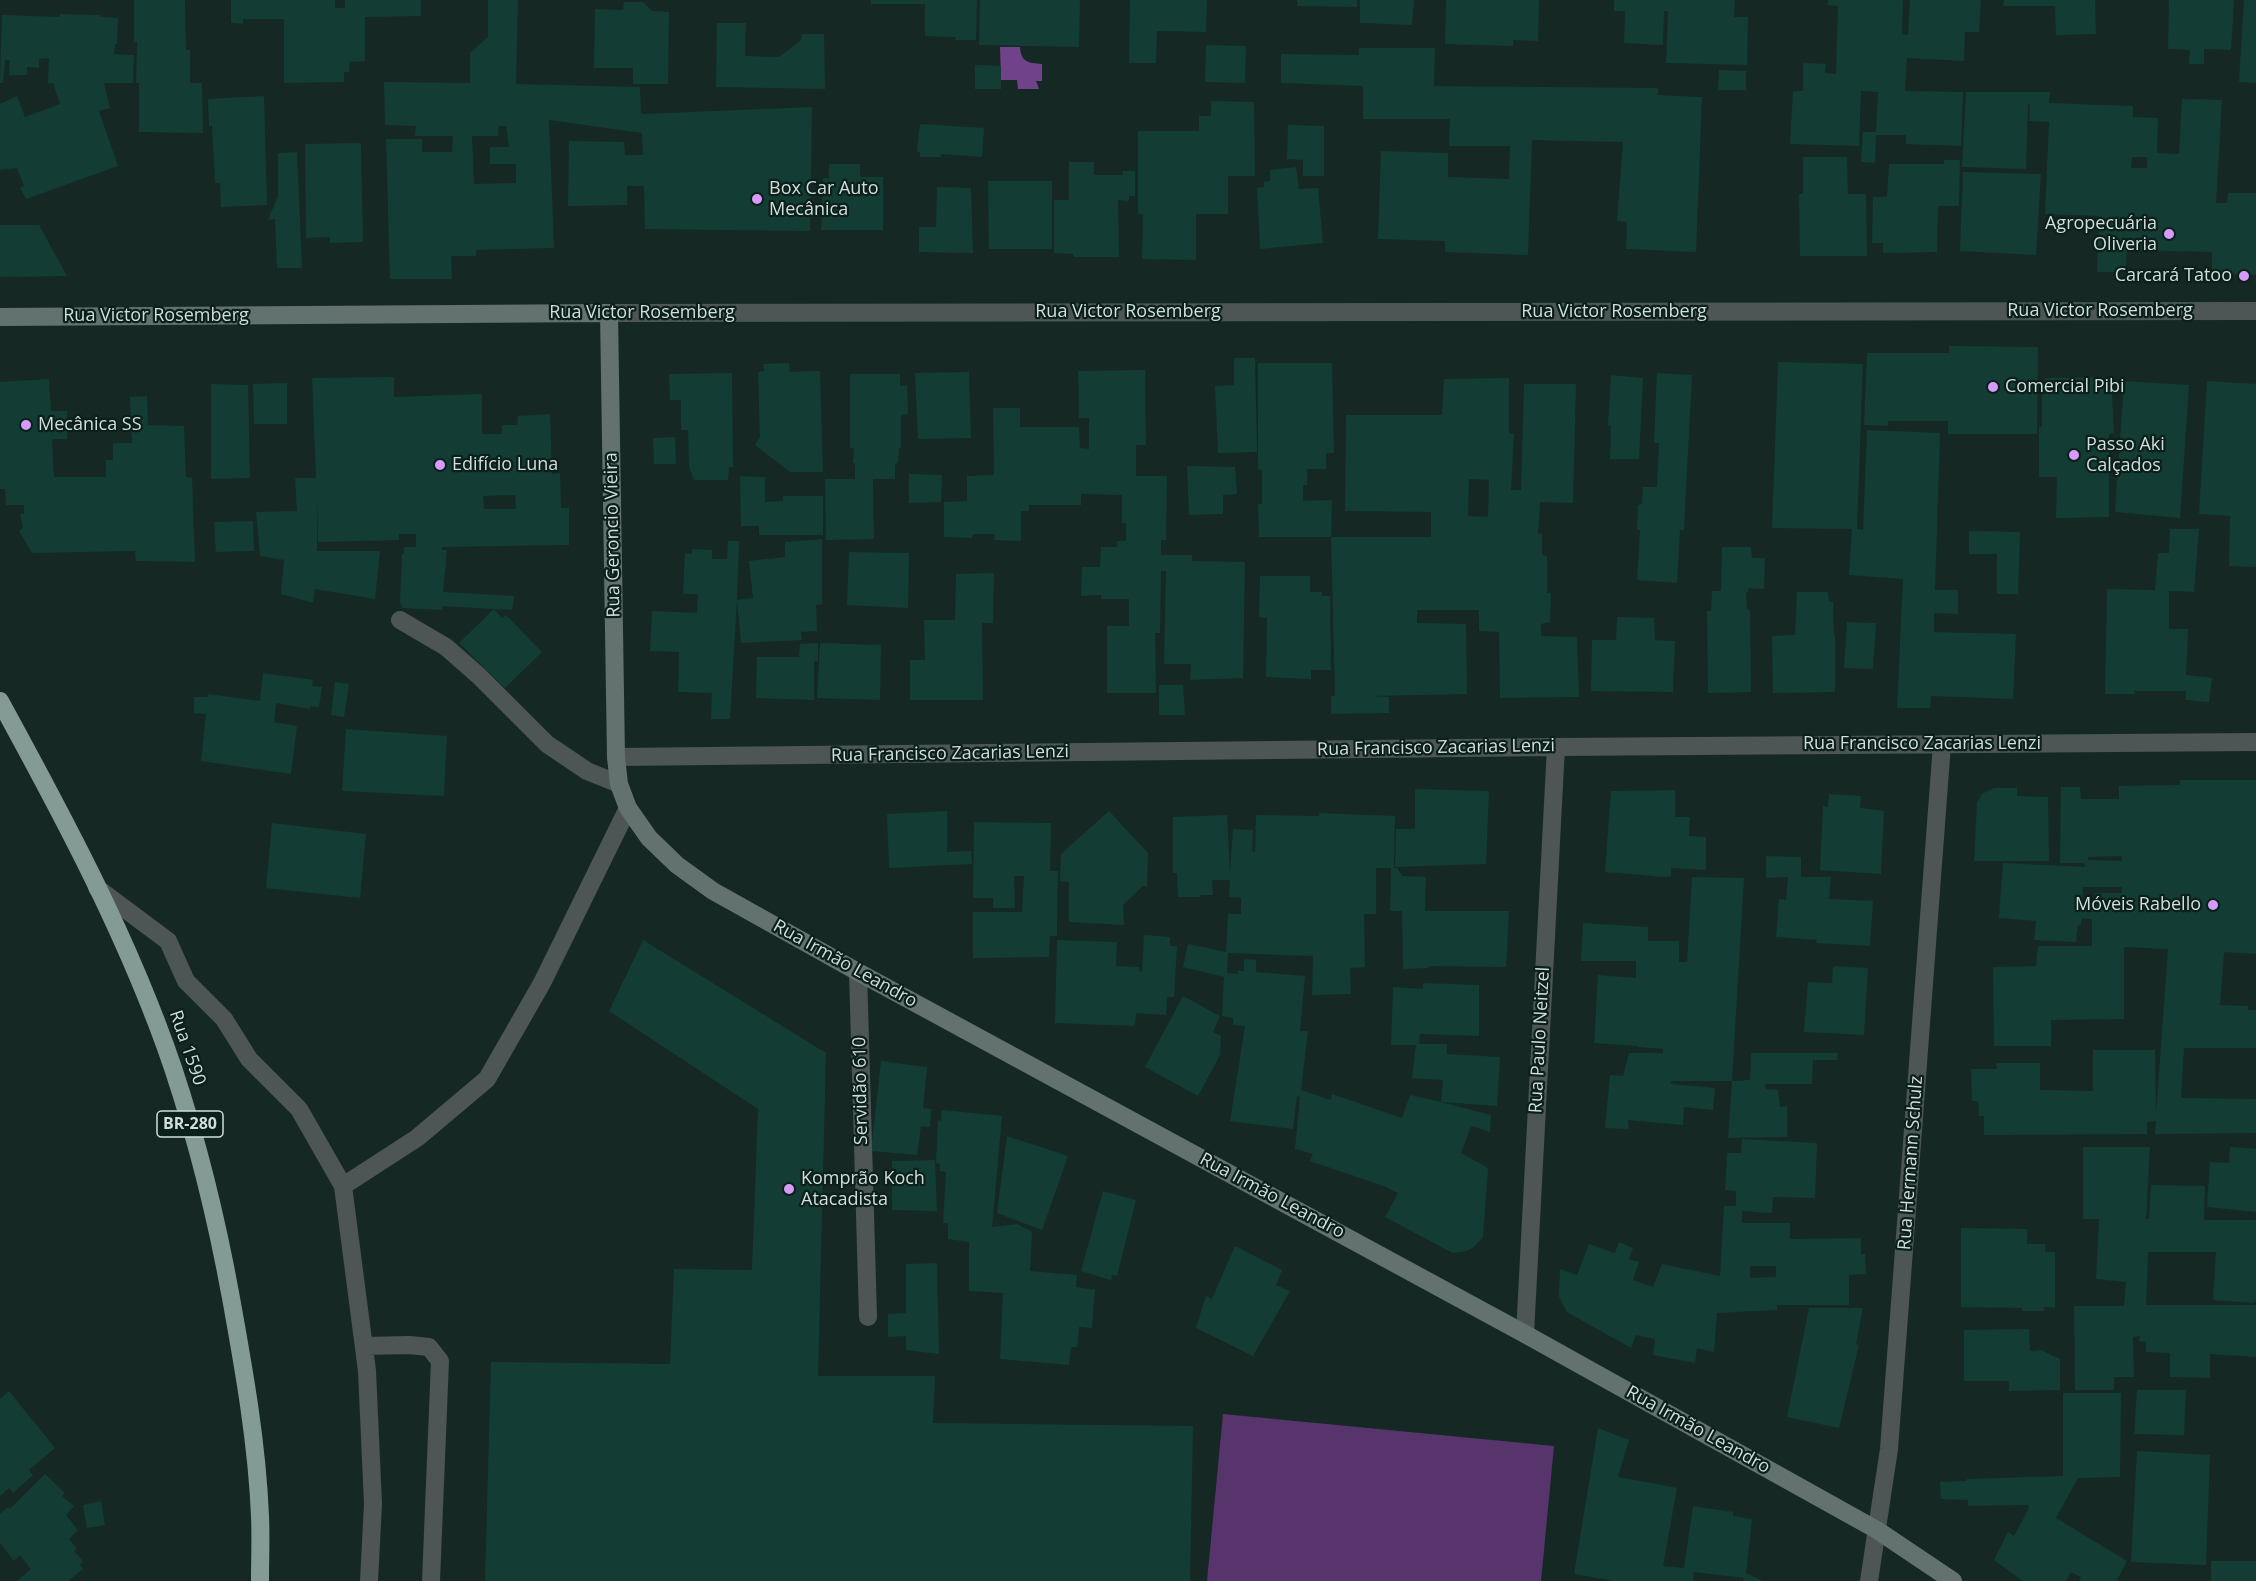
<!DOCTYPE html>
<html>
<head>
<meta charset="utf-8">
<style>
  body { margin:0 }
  canvas { display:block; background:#152824 }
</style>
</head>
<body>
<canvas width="2256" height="1581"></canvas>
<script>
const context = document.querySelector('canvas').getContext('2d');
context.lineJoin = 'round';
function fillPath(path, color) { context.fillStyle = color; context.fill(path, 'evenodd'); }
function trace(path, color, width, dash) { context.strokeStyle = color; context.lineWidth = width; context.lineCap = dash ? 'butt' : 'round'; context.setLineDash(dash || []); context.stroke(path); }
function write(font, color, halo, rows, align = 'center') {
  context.font = font + ' "Open Sans",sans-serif'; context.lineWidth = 4.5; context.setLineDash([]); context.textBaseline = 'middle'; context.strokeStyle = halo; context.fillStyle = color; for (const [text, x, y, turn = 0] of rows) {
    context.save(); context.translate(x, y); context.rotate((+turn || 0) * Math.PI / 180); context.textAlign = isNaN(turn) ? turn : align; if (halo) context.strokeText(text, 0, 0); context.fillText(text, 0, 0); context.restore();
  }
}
fillPath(new Path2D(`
  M1223,1414l331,32 -13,135h-334z`), '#58346c');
fillPath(new Path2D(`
  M1000,47h20c1,15 8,16 22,17v17h-6l3,8h-21l-1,-9h-16z`), '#704289');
fillPath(new Path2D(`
  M134,0h51l1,50h4v33h12l1,50 -64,-1v-49h-3l1,-41h-3z
  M231,0h104v8h10v-8h76v16l-56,1v44l-15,1 -1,10h-5v10l-60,1v-64h-41v5l-12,-1z
  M488,0h30l-2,84 124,3 1,27 171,-7 -2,124 -165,-2 -1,-43h-17v19l-59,1 1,-65 55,1 1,13h18l-1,-22 -93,-13 5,128 -78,2v6h-25l1,23h-62l-4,-140h36v13h30l1,-16h-38l1,-10 -31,-1 -1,-43 86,1v-30l18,-16zM499,126h7l3,21h-19v17h26v19l-42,1 -2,-48h26z
  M871,0h106l-1,40h-21l1,-3 -31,-1v-32h-54z
  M980,0h100l-1,47 -100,-2z
  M1130,0h77l-1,32 -49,-1 -1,32h-27z
  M1297,0h60v7l-60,-1z
  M1360,0h54l-2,25 -52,-2z
  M1446,0h93l-1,41 -25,-1v6l-68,-2z
  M1614,0h121l-1,17h14l-1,48 -81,-2 2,-52h-4l-1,34 -39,-2 1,-32h-11z
  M1828,0h75l-1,34 6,1 2,-35h71l-2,32h-14l-1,29 -57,-3 -2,33 58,1 -2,54 -55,-2v-9h-30l-1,28 -14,-1 2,-30h13l2,-40 -17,-1 -2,55 -69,-2 3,-53h10v-28l23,1 -1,9 11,1 2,-68 -10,-1z
  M2004,0h91l1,34 -40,1 -1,-29h-52z
  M2169,0h65l-3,50 -27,-1v15h-15l1,-14 -22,-1z
  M2244,0h12v83l-17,-1z
  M624,2h19l9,9 17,1 -1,72h-35v-16h-39l1,-59 28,1z
  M60,14l40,1 1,2 17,1 -1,26h-2l-1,10 20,1 -1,28h-29l6,25 -11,3 19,55 -92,33 -6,-11 4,-2 -7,-18 -17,2v-66l17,-8 8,21 35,-13 -7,-21h-5l1,-25 -10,1v9l-12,-1v8h-18l1,-15h-5l-2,23h-3l2,-68 58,2z
  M717,23h29l-1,33 34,1 22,-17 1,-6h22l1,55 -109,-2z
  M1206,45l40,1 -1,37 -40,-1z
  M1359,48h76l-1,38 224,2v7l44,2 -6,155 -70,-3 1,-27 -10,-1 6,-79 -91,-2 -4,115 -83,-3v-11l-67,-2 3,-88 67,2v24l61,2 1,-33h-61l1,-27h-87v-33l-82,-3v-29l78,1z
  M975,65l26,1v23h-26z
  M1719,70l27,1v19h-28z
  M1966,92h84l-1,11 84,3v11l25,1 -1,35 22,1 3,-55 40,1 -6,103h11l1,-10h28v82l-44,-1v-22l-85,-2 -1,16h-6l-1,6h-22l2,-56 -54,-2 4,-92 -20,-1 1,-17h-2l-2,65 -64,-2zM2132,157h15v11h-16z
  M264,96l3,109 -46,2 -1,-24h-5l-3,-57h-3l-1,-27z
  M1211,101l43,1 1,74h-27v38h-32v46l-54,-1 1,-45h-5v-83h61v-15h12z
  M920,124l64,4 -2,29 -41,-3v3h-21v-5h-3z
  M1288,125l36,1v50h-21v-16l-16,-1z
  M361,143l2,99 -33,1v-6l-24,1 -1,-94z
  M297,152l5,116h-25l-2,-49 -7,1 10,-24v-43z
  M1803,157h44l1,37h18l1,62h-67l-1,-62h4z
  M1944,160h16l-1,46h-21l-1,46 -54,1v-10h-11l1,-46h14l2,-33h55z
  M1069,162h25v13h29v-4h12v25h-6v5l-11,-1 1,57h-45l-1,-3 -19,-1v-53h15z
  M829,164h31v13h23v53h-62l2,-52h6z
  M1296,167l3,22 19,-1 5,55 -63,6 -3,-61 7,-1v-5l6,-1v-11z
  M1963,172l78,2 -5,81 -76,-4z
  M988,181h64v68h-63z
  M937,187l34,1 2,65 -54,-1v-25h17z
  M0,225h39l28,51 -67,1z
  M1949,346l89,1 -1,87h-89v-13h-60v5l-24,-1 3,-72h82z
  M1234,358h21l2,94 -39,1 -3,-67 19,-1z
  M1778,362l85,2 -6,165 6,1 4,-100 73,3 -5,157h23v24l-24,-1v19l82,2 -3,65 -82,-3 -1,12h-33l6,-129 -54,-4 3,-46 -80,-1z
  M789,363l1,9 30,-1 3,101h-33l-35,-27 5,-8 -2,-65 6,-1 -1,-7z
  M1258,363h74l2,90h-8v16h-19v16h-4v16l29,-1 -1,37h-72l-1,-33h4v-34l-4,-1z
  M1145,370l1,75h-10v31h31l-1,64h-5v15h31v6l53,1 -2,116 -53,2 1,-16h-27l2,-93h-5l-1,62h-5l1,60h-49v-67h22v-27h-28v-4l-20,1 1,-29h18l1,-20h16v-6h9v-18h-4v-28l-41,-1v11h-52v6h-8v30l-26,-1 -1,-6h-21l-1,4 -28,-1v-35l23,-1v-25l27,-1 -1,-67h27v19h59l1,21 9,1v-31h-10l-1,-47z
  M969,372l2,66 -53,1 -3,-66z
  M732,373l1,94h-4l-1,13h-34l-5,-13 -1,-37h-7v-30h-11l-1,-26z
  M1657,373l35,2 -8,155h-4l-3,53 -40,-3 3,-50h-3l1,-25 4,-1 1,-17h14l2,-44h-5z
  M850,374h50v12l7,-1 1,29 -7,1v33h-2l-1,15 -3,1v15h-22l1,60 -48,1 -1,-61h30v-16h-2l1,-15h-4z
  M1611,375l32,3 -4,81h-29l1,-33 -3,-1z
  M394,377v20l88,-3v40h20v-9h15l1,-9 32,-2 2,60 8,-1 1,35h8v37l-127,2v3h5l-4,42 71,4 -2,14 -70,-4v4l-40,-2v-3l-2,-1 2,-50h2v-7h12v-13h-17v6l-81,2 -1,-46v55h63l-5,48 -60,-10 -2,14 -32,-9 3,-34 -24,-4 -4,-44 41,-1 -2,-33h21l-4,-100zM515,495l1,14h-32l-1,-13z
  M2111,377l3,56 -5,1v83l-53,1 1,-41h-18v-50h3v-32l4,-1 -1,-16z
  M1509,378v55l5,1 -3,56h10l3,-106h52l-3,119 -33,-1 -2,32 4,-1v22l5,1v37h4l-1,29 -9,2v12l36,1 2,60 -79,1 -1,-66 -20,-1v-21h-62v13l49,1 1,70 -95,2 17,1v16l-58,1v-18h4l-4,-159h100v-25l-86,-1 1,-96h96l2,-36zM1469,479l20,1 -1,37 -20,-1z
  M49,379l2,32h16v28h-15l2,38h52v-17h7v-17h19l-2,-46 17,-1 1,29 36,1 2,51 6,1 3,84 -59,-1 -1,-10 -103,2 -13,-22 4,-3 -3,-14h4v-9h-18l-1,-16h-5v-107z
  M2124,381l65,4 -9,133 -65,-6z
  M2207,381l49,3v183l-27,-1 1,-50 -31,-2z
  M287,383v41h-33l-1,-40z
  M211,384l37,1 2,93 -39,1z
  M675,437l1,27h-22l-1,-26z
  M1187,466l48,1 2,27 -14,1v19l-34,1z
  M909,474l33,1 -1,27 -32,1z
  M740,476l25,1v25l18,-1v-5h40v39h-64v-9h-18z
  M253,521l1,30 -38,1 -2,-30z
  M2170,529h29l-5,63 -25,-1v38h19l-2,46 26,3 -3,24 -23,-2v-9h-52l1,3h-30l2,-105 48,1 3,-37h11z
  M1969,531l51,1 -2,62h-21v-40h-28z
  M822,539v65l-6,1 1,26 -16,1 1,8 -61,3 -4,-43 -7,119h-19l1,-26 -34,-1 1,-40 -29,-1 2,-40 45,2 1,-19h-15l2,-41 7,1v-5l20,1v9h15l1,-18h11l-2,59 16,-2 -4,-37 36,-4v-15z
  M1722,547h29l1,11h13l-1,31 -15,-1 -1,4h-2l1,18h3l1,82 -43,1 -1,-82h4l1,-20h9z
  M849,552l60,1 -1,55 -61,-3z
  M994,573l-1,50h-11l1,77h-73v-40h15l-1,-40h31l1,-46z
  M1260,576h50v16h12v4h8l1,74h-20v9l-45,-2 1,-59 -8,-1z
  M1797,592h31l1,9 4,1 1,34h1v56l-62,1 -1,-57 23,-1z
  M494,609l8,9 4,-3 36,37 -37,36 -46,-45z
  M1617,617l37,1 1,22 20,1 -2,51 -82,-1 1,-51h24z
  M1847,622l29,1 -3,46 -29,-1z
  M818,643v18h-4v39l-58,-2 1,-41h42l1,-13z
  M820,643l61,2 -1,55 -63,-2z
  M263,673l50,7 -1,6 10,1 -3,20 -9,-1v3l-34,-6 -2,19 23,4 -6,48 -90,-13 5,-47 -12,-1v-16h14v-3l52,7z
  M335,682l14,2 -5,33 -13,-2z
  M1159,685h24l2,30h-26z
  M346,729l101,7 -3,60 -102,-5z
  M2180,780h76v174l-32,-2 -4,53 28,1v4h8v38h-72l-3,50 75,1v34l-101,1 1,-13 -9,1v12l-163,1v-19h-5l-1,-15h-6l-1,-32h26l-1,-6h44v27l53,1v-41h62l1,64 12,-165 -44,-2v72l-73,1v26h-57l-1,-79 43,-1 2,-20h54v-27l-10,-1 -1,7h-3l-2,17 -42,-2 2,-19 -37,-3 4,-55 82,4 -1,-4h-24l1,-76h19l1,12h38v-13l61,-1zM2122,856v5l-34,-1v-3zM2083,887h39v6h-27l-2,16 -11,-1z
  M1994,788h23v8l31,1 1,64h-75l3,-58 5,-9z
  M1415,789l74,2 -3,73 -91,3 1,-38h19z
  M1675,790v27h15l-1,19 17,1v33l-35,-2v8l-5,1 -61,-5 6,-81z
  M1829,794l32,2 -1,12 24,3 -3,63 -61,-4 3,-64 5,1z
  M947,811v41l24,-1 1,13 -83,4 -2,-54z
  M1109,811l39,42 -1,33h-4l-20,19 1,20 -55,-3v-40l-9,-1 1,-27z
  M1319,813l76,3 -1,52h3l5,8 24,1 -1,34h84l-3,56 -77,-1 -1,2 -25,1 -1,-58h-12l1,-43h-15v46h-12l1,53 -15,1 1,26 -39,1 1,-39 -85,-3 -1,20 11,1v-3h6v-12l12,1v12l49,4 -5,55h8l-7,59 30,10 1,-6 70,24 8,-23 31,7 2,-22 -31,-2 4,-33h-25l2,-58 30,2v-6l56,2v51l-59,-2 -1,10h28v10l53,3 -3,49 -56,-4 50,13 -1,17 -19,-6 -10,27 27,15 -5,69 -9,10 -8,4 -13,2 -8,-4 -60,-32 13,-24 -17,-8 -71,-24 3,-7 -18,-5 5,-52 -3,-1 -4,33 -63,-8 15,-95 -12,-1v-7l-11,-2 2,-39 -41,-10 5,-23 38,8 2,-38h13v-16l-12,-1 1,-17h-18l1,15h-13l1,2h-23l-1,-24h-4v-56l54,-2 3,57 3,-43 20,1 -1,22h3l1,-37 63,1z
  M974,822l77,1 -1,48h8l-1,51v14h-7l-1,21 -76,1v-46h49l2,-36h-10l1,32h-22v-10h-20z
  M272,823l94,11 -6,64 -94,-10z
  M1766,856l35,1v20h30l-2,22 44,2 -3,45 -54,-3 1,-3 -41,-3 3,-38 7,1 2,-23 -22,1z
  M1692,877l52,1 -12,203h-61v3l44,4 -2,22 -29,-3 -1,18 -55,-5 1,9 -24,-1 5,-53 13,1 6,-23h34v-4l-25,-2 -1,-1 -43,-3 4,-68 38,3v-17h-55l2,-38 65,4v14h31v21h8z
  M1144,935l26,2v9h7l-3,51h-7l-1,18 -30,-2 -1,13 -80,-3 2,-83 60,2 -1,24 23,1v4l3,1z
  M643,940l183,113 -8,323h117l-2,47 260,3 -3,155h-705l6,-219 179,2 4,-95 78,1 6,-161 -149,-98z
  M1833,966l35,2 -4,67 -60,-3 4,-50 24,1z
  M1183,996l37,20 -7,16 8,4 -1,19 -22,41 -53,-29z
  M1751,1053h87l-1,7h-24l-1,24h-47l1,5 12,1 2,17 7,-1v31l-59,1 4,-57 18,-1z
  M881,1061l46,6 -4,41 8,1 -1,18 -9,-1 -4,29 -46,-4z
  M942,1110l60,6 -10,111 25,-3 15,8 -2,39 47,4 -1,12 19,3 -3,38 -13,-1 -2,20h-6l-2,18 -69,-6 3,-66 -34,-2v-49l-21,-3v-16h-5l3,-51 -6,-1v-7l-4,-1 2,-43 3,1z
  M1007,1136l61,20 -26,74 -45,-17z
  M1742,1139l75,4 -2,55 -42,-1 -1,16 -30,-2v12h48v16l71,-1v16h4l1,20 -17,1v30h-72v5l-60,3 -3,39 -17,-4 -2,15 -42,-8 2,-16 -19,-4 -5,13 -64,-36 -8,-15 1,-28 17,6 12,-31 26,9 4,-11 14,6 -4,11 10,3 -6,18 20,7 9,-23 58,12 4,-70h12v-15l-11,-1 2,-37h14zM1750,1266h26v11l-26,1z
  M2083,1147h67l-4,72h3l2,-34 54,1 -1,34h52v81l-3,2 -40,-3 3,-48h-68l-2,53h110v52l-46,-3v24l-40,-1v-24l-24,-1v-10l-7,-1 1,-5 -7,1 1,40h-20v13h-39l-1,-84h50l2,-24 -30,-3 3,-60h-16z
  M2230,1147l26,2v63l-49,-5 3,-45 19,1z
  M935,1160l2,51 -45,-1v-49z
  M1103,1191l33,9 -19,76 -5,-1 -1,5 -30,-9z
  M1961,1228l66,1v15h18v8h10v56l-11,-1v4h-22v-3l-61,-1z
  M1235,1246l47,24 -6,15 14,6 -37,65 -57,-28 10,-32 6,3z
  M937,1263l2,91 -33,-4v-14l-18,1v-23l18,-1v-49z
  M1809,1308h54l-7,36 3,1 -20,83 -52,-11z
  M2029,1329l1,22 11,-1 19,9v31l-51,1v-10h-45v-51z
  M2137,1390h49l-2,45 -50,-1z
  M9,1391l46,57 -26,22 4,5 -20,18 -4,-5 -9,8v-97z
  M2063,1393h58l-1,84 -42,1 -22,40 71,43 -10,19 2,1h-40l2,-4 -10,-5 -5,9h-43l-29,-21 14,-28 6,4 15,-28 -1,-3 -60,1v-6l-27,-1 -1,-17 26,-1 1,-2 96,-3z
  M1598,1428l31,12 -11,37 59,11 -14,78 21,2 9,-62 40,6v4l19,3 -6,54 17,8h-20l1,-3 -50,-6 -1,9h-79l-40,-7z
  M2137,1451l73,4 -4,110 -75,-3z
  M45,1474l20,19 -3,3 12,10 -8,9 12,15 -9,9 8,10 -3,2 9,10 -3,4 3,4 -15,12h-51l14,-12 -11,-14 -6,6 -14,-18v-29l8,-7 2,2z
  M101,1501l4,24 -18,3 -4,-23z
  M2211,1561h45v20h-45z`), '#123c34');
trace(new Path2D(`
  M97,888l71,53 18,40 38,38 25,40 50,50 44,77 24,185 6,133 -4,77
  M343,1186l74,-48 70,-59 55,-96 86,-175
  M364,1346l45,-1 20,2 11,14 -9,220`), '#4d5654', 18);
trace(new Path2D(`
  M609,313l1647,-2
  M400,620l46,27 33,29 68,68 40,27 32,13
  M616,757l940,-10 700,-5
  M858,972l10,345
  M1525,1334l31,-587
  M1869,1581l20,-132 53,-705`), '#4d5654', 18);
trace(new Path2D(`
  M0,317l609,-4 7,444 3,27 9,24 21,30 28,27 36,26 145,81 667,362 352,196 76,51`), '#63726e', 18);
trace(new Path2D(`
  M0,701c64,117 130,240 173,367 25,75 44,153 58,230 13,72 26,145 29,218 1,21 0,43 0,65`), '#849b95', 18);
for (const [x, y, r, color] of [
  [757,199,6,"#d69bf9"],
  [2169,234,6,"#d69bf9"],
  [2244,276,6,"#d69bf9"],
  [1993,387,6,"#d69bf9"],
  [26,425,6,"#d69bf9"],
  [2074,455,6,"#d69bf9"],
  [440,465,6,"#d69bf9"],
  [2213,905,6,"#d69bf9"],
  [789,1189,6,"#d69bf9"]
]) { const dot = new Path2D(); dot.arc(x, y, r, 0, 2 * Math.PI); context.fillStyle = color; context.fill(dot); trace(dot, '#0b1f1b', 2); }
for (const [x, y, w] of [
  [190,1124,66]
]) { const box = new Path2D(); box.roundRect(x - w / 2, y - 13, w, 26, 4.5); context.fillStyle = '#0b1f1b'; context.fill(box); trace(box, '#d2dedb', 1.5); }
write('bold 16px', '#d2dedb', null, [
  ["BR-280",190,1124]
]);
write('18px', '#d2dedb', '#0b1f1b', [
  ["Box Car Auto",769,189],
  ["Mecânica",769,210],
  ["Agropecuária",2157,224,"right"],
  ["Oliveria",2157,245,"right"],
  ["Carcará Tatoo",2232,276,"right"],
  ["Comercial Pibi",2005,387],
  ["Mecânica SS",38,425],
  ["Passo Aki",2086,445],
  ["Calçados",2086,466],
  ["Edifício Luna",452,465],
  ["Móveis Rabello",2201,905,"right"],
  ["Komprão Koch",801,1179],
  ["Atacadista",801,1200]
], 'left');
write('18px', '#d2dedb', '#0b1f1b', [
  ["Rua Victor Rosemberg",2100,311],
  ["Rua Victor Rosemberg",1128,312],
  ["Rua Victor Rosemberg",1614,312],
  ["Rua Victor Rosemberg",642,313],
  ["Rua Victor Rosemberg",156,316],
  ["Rua Geroncio Vieira",613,535,-91],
  ["Rua Francisco Zacarias Lenzi",1922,744],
  ["Rua Francisco Zacarias Lenzi",1436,748,-1],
  ["Rua Francisco Zacarias Lenzi",950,754,-1],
  ["Rua Irmão Leandro",845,964,29],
  ["Rua Paulo Neitzel",1540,1040,-87],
  ["Rua 1590",187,1048,71],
  ["Servidão 610",861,1091,-91],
  ["Rua Hermann Schulz",1911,1163,-86],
  ["Rua Irmão Leandro",1272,1196,28],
  ["Rua Irmão Leandro",1698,1430,29]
]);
</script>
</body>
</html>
